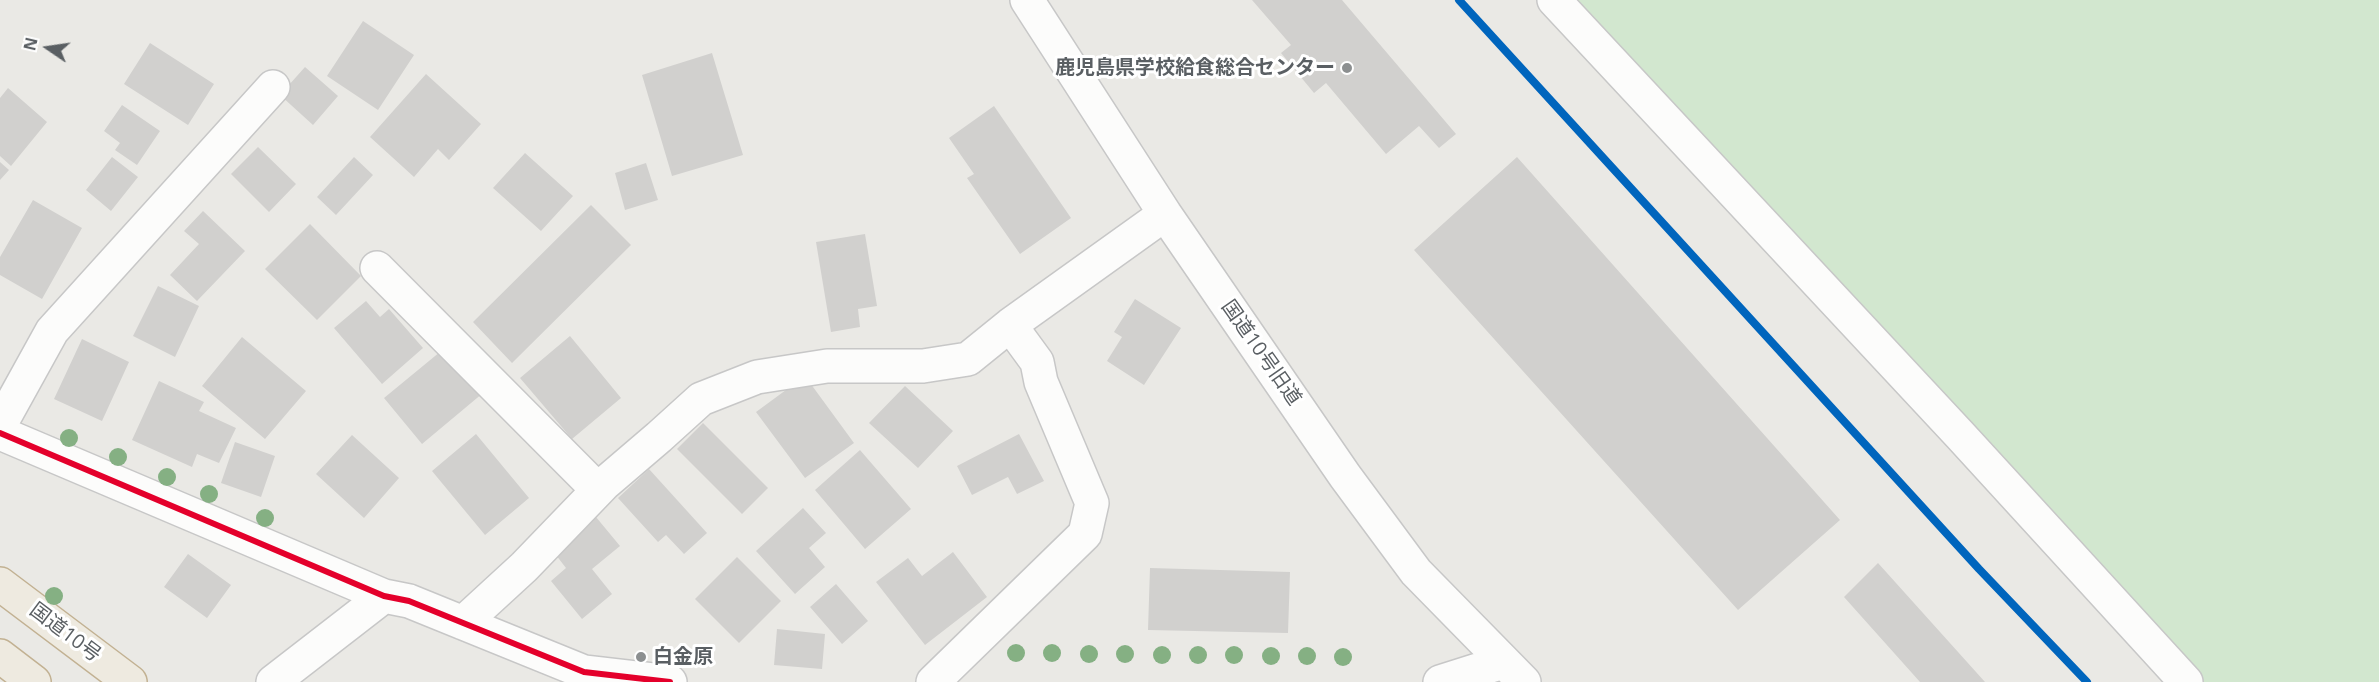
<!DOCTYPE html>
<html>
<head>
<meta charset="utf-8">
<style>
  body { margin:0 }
  #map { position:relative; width:2379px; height:682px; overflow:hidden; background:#eae9e5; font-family:"Open Sans",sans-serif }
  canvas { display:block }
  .north { position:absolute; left:18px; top:18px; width:60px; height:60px; -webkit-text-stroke:4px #fff; paint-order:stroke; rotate:283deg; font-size:16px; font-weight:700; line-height:24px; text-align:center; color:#5a5f63 }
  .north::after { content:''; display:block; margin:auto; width:21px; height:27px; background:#5a5f63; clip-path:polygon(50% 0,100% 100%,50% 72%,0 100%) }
</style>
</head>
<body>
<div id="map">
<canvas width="2379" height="682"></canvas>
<div class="north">N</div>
</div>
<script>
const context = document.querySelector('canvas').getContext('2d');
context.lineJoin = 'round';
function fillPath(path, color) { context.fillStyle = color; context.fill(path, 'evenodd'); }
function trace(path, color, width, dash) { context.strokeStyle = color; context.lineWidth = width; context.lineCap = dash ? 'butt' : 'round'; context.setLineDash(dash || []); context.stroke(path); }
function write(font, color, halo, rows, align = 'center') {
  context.font = font + ' "Open Sans","Noto Sans JP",sans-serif'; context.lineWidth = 6; context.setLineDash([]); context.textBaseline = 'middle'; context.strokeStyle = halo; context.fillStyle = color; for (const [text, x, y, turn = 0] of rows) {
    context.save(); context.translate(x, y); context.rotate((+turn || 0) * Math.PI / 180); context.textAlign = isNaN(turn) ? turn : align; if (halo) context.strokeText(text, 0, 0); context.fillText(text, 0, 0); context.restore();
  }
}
fillPath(new Path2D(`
  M1554,0h825v682h-193z`), '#d2e7cf');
fillPath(new Path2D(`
  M1252,0h90l114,134 -17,14 -20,-22 -33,28 -60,-71 -12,10 -33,-40 10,-8z
  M363,21l51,34 -36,55 -51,-34z
  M150,43l64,41 -26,41 -64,-41z
  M712,53l31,102 -71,21 -30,-101z
  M305,67l33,29 -25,29 -33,-30z
  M426,74l55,50 -32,36 -11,-11 -24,28 -44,-40z
  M8,88l39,34 -36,44 -11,-10v-58z
  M122,105l38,26 -23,34 -22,-15 5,-7 -16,-12z
  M994,106l77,112 -51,36 -53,-76 7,-4 -25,-36z
  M258,147l38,37 -27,28 -38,-38z
  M525,153l48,43 -32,35 -48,-43z
  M112,157l26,20 -27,34 -25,-21z
  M354,157l19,18 -37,40 -19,-18z
  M1517,157l323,363 -102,90 -324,-360z
  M0,162l9,8 -9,10z
  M646,163l12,37 -33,10 -10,-37z
  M33,200l49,28 -40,71 -42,-24v-18z
  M591,205l40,40 -119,118 -39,-41z
  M203,211l42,40 -48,50 -27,-26 29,-31 -15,-13z
  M310,224l51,52 -44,44 -52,-51z
  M865,234l12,72 -19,3 2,18 -29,5 -15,-90z
  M158,286l41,20 -24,51 -42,-21z
  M1135,299l46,29 -37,57 -37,-24 15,-24 -8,-5z
  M366,301l14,16 9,-8 34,39 -41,36 -48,-56z
  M570,336l51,62 -49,41 -52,-61z
  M242,337l64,54 -41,48 -63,-53z
  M82,339l47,23 -27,59 -48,-22z
  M446,347l37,46 -61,51 -38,-46z
  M805,376l49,67 -49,35 -49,-66z
  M159,381l45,21 -5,9 37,17 -17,35 -22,-9 -5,13 -60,-27z
  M905,386l48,45 -35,37 -49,-45z
  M703,423l65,65 -26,26 -65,-65z
  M476,434l53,64 -44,37 -53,-64z
  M1019,434l25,47 -27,13 -9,-17 -36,18 -15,-29z
  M352,435l47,43 -35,40 -48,-44z
  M235,442l40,14 -14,41 -40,-14z
  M860,450l51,59 -46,40 -50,-59z
  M649,469l58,64 -23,21 -18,-19 -8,7 -40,-44z
  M803,508l23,25 -17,15 16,19 -30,27 -39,-43z
  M591,511l29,35 -28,23 20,25 -30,25 -31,-38 15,-13 -17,-22z
  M953,552l34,45 -62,48 -49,-63 32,-24 14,18z
  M188,554l43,31 -24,33 -43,-31z
  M737,557l44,44 -42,42 -44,-44z
  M1878,563l107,119h-65l-76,-85z
  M1150,568l140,4 -2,61 -140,-3z
  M836,584l32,37 -26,23 -32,-37z
  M777,629l48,5 -3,35 -48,-4z`), '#d1d0ce');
const minor = new Path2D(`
  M1027,0l138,214 180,262 71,96 108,110
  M1554,0l406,435 226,247
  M377,268l221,222
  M0,425l52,-94 221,-244
  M0,433l384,163 25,5 175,71 86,10
  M463,623l61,-56 80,-83 55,-47 42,-38 56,-22 70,-11h96l45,-7 42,-34 155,-111
  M273,682l111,-86
  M933,682l152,-148 7,-31 -51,-121 -4,-20 -27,-37
  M1440,682l63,-20`);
const highway = new Path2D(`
  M0,584l130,98
  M0,656l34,26`);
trace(minor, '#c7c7c7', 36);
trace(highway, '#c2b192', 36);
trace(minor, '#fcfcfb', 33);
trace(highway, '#eeeae0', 33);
trace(new Path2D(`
  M0,433l384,163 25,5 175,71 86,10`), '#e4002b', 6);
trace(new Path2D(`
  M1459,0l520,569 108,113`), '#0065bd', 8);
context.fillStyle = '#85b083';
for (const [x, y] of [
  [69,438],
  [118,457],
  [167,477],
  [209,494],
  [265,518],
  [54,596],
  [1016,653],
  [1052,653],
  [1089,654],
  [1125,654],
  [1162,655],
  [1198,655],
  [1234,655],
  [1271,656],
  [1307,656],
  [1343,657]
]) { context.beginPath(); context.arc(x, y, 9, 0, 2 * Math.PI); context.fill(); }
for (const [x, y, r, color] of [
  [1347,68,6,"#8c8f90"],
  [641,657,6,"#8c8f90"]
]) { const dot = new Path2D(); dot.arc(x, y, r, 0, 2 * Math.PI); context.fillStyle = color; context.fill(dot); trace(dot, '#fff', 2); }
write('bold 20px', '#5a5f63', '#fff', [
  ["鹿児島県学校給食総合センター",1335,68],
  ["白金原",653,657,"left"]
], 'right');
write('20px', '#5a5f63', '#fff', [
  ["国道10号旧道",1261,353,55],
  ["国道10号",65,633,37]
]);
</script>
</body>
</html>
